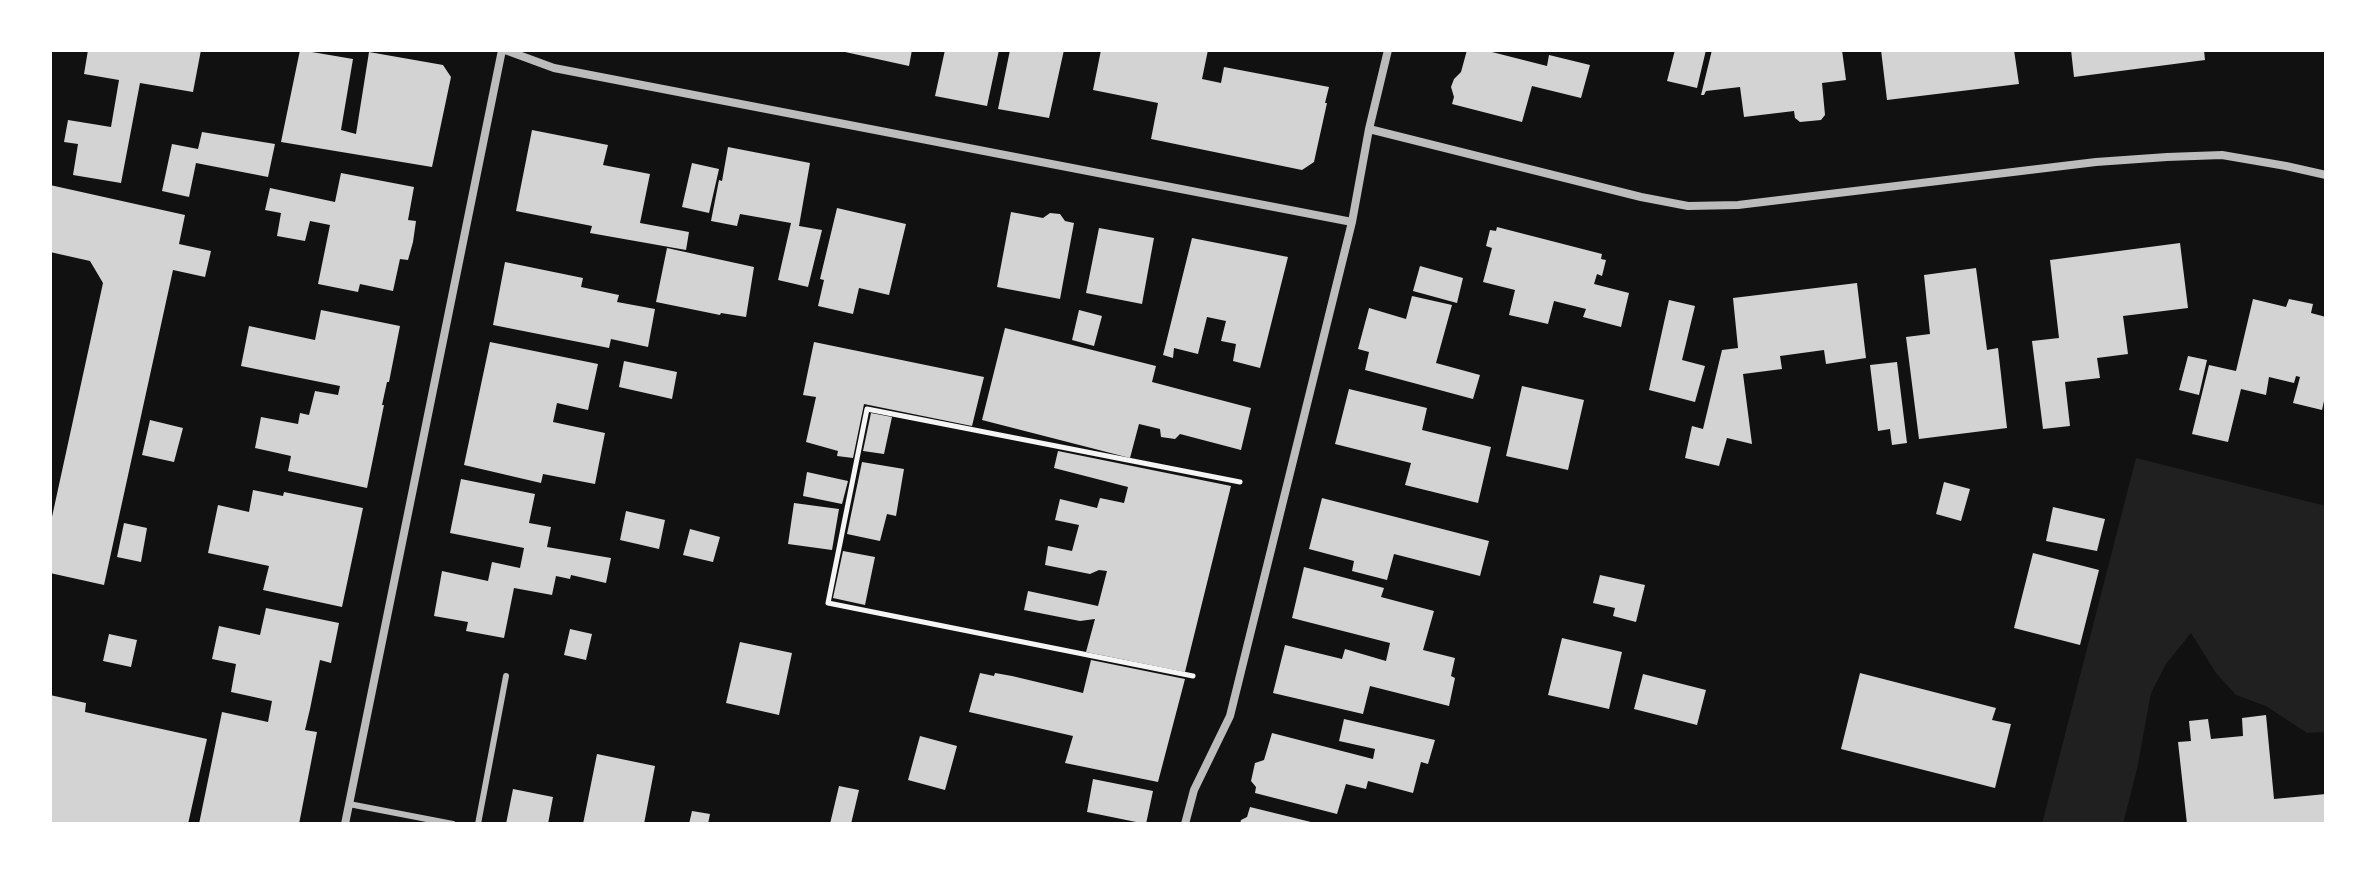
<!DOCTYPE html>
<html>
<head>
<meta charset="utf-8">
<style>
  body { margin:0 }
  #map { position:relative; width:2376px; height:874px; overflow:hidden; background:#111; font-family:"Roboto Condensed",sans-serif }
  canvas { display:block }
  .frame { position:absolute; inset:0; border:52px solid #fff; pointer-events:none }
</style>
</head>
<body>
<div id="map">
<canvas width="2376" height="874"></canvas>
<div class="frame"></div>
</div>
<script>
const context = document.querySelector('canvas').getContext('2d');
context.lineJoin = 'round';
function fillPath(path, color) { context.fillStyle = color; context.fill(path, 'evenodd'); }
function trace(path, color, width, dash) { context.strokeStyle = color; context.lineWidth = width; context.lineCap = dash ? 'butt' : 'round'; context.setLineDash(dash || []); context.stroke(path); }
fillPath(new Path2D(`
  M2136,458l190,48v226l-19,1 -41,-27 -30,-11 -20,-22 -25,-40 -25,31 -15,29 -14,76 -14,55h-81z`), '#202020');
fillPath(new Path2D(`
  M88,50h113l-8,42 -53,-9 -19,100 -48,-8 5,-31 -14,-2 4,-22 43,7 8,-47 -35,-6z
  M300,50l53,9 -12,71 15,4 13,-82 74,13 8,12 -19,90 -151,-25z
  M836,50h76l-3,16z
  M945,50h54l-12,56 -52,-10z
  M1010,50h54l-15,68 -51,-9z
  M1101,50h107l-6,29 19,4 3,-16 105,20 -4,16h2l-13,59 -12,8 -151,-31 7,-36 -65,-13z
  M1467,50h17l63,16 2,-11 41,10 -9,33 -49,-12 -10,36 -70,-18 2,-7 -3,-10 3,-8 7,-7z
  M1675,50h31l-9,38 -30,-7z
  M1712,50h130l4,30 -24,3 3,32 -4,5 -21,2 -5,-4 -1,-7 -50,6 -4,-30 -34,4 -2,4h-3z
  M1881,50h133l5,34 -132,16z
  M2071,50h133l1,10 -131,17z
  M532,130l76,15 -5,20 47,9 -10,49 49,9 -3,18 -96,-17 2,-7 -76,-15z
  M202,132l73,12 -7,33 -72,-14 -7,34 -27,-6 10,-47 26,5z
  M728,147l82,16 -11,63 23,4 -14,57 -30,-7 13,-57 -51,-9 -3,12 -26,-5 8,-41 3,1z
  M692,163l27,6 -10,44 -27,-6z
  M341,173l73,14 -6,33 8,1 -3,21 -5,18 -8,-1 -7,32 -33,-7 -2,8 -40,-8 12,-59 -20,-4 -5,20 -28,-5 4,-23 -16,-3 5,-22 65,14z
  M50,185l135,30 -6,29 32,7 -6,26 -32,-7 -69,315 -54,-12v-47l53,-243 -13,-22 -40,-9z
  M837,208l69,16 -17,71 -30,-7 -6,26 -35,-8 6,-26 -4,-1z
  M1011,212l32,6 7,-5 10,1 5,7 9,2 -14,76 -63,-12z
  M1497,227l105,27 -1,5 5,1 -4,16 -5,-2 -3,10 35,9 -8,34 -38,-10 3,-8 -32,-8 -6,23 -39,-9 6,-25 -32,-8 9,-34 -6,-2 4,-16 6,1z
  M1099,228l55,10 -12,66 -56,-11z
  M1192,238l96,19 -28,111 -27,-7 3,-17 -15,-3 5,-20 -19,-4 -9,37 -24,-6 -1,10 -10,-3z
  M2180,243l8,65 -65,8 5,38 -31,4 3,20 -35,4 5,44 -27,3 -11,-88 27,-3 -9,-78z
  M667,248l87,19 -8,50 -25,-4 -1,2 -64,-13z
  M505,262l78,16 -2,9 38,8 -2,7 38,7 -7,38 -37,-8 -2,9 -116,-23z
  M1420,266l43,12 -6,25 -44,-12z
  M1976,268l11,82 11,-2 9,80 -88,11 -13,-102 24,-3 -6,-59z
  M1857,283l9,75 -40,6 -2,-14 -44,6 2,13 -39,5 9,70 -25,-6 -8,28 -34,-8 7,-32 11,3 19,-79 16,-2 -5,-50z
  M1412,296l40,9 -16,58 44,12 -7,24 -108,-29 4,-18 -11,-3 11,-41 37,11z
  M2253,299l33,8 3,-8 24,5 -2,9 15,4v75l-4,18 -29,-7 7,-26 -4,-1 -2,7 -25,-6 -3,18 -25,-6 -13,53 -36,-8 17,-69 27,6z
  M1669,300l26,6 -13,54 23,6 -10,36 -46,-12z
  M321,310l79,16 -11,56h-2l-5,23h2l-17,83 -79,-17 3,-15 -36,-8 6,-31 37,7 2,-11 9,2 6,-24 23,4 2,-9 -99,-20 8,-40 66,14z
  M1079,310l23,6 -8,30 -22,-6z
  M1005,328l151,38 -4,16 99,26 -10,42 -61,-16 -5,5 -14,-2 -1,-8 -21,-5 -9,34 -148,-38z
  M490,342l108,22 -10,46 -31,-7 -4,19 52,11 -10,51 -52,-10 -2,9 -77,-18z
  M814,342l170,35 -12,49 -108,-22 -11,54 -16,-2 1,-5 -32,-9 10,-45 -13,-2z
  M2188,356l19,4 -8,35 -20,-5z
  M624,361l53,11 -5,27 -53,-12z
  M1897,362l10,81 -15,2 -2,-16 -12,2 -8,-66z
  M1522,386l62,14 -16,70 -62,-14z
  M1349,389l78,19 -5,22 69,17 -13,56 -73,-18 6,-22 -76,-19z
  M871,413l21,4 -8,37 -21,-3z
  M150,420l33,8 -9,34 -32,-7z
  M1058,451l173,35 -46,186 -99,-20 9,-33 -15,2 -56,-11 4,-19 70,15 9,-35 -8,-1 -9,4 -45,-9 3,-19 24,5 7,-26 -24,-5 5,-21 37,9 3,-10 24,5 4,-16 -74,-19z
  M862,462l42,7 -8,47 -9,-2 -7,27 -33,-7z
  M807,472l41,9 -6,23 -39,-8z
  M461,479l74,15 -6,29 22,4 -4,20 64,11 -5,25 -35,-8 -1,4 -14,-3 -4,19 -38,-7 -10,50 -38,-7 2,-9 -34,-6 8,-45 46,10 4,-19 28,6 4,-20 -74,-15z
  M1944,482l26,7 -9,32 -25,-7z
  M253,490l30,6 1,-4 79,16 -21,99 -79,-17 6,-24 -61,-13 10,-48 31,7z
  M1322,498l167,43 -9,35 -86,-22 -7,26 -35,-9 2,-10 -45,-12z
  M794,503l45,6 -7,41 -44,-6z
  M2053,507l52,12 -8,32 -51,-10z
  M626,511l39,9 -6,29 -39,-9z
  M124,523l23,5 -6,34 -24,-5z
  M690,529l30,8 -7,25 -30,-7z
  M843,551l32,6 -10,48 -32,-7z
  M2033,553l66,17 -19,75 -66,-17z
  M1304,567l80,21 -3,9 53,14 -11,39 32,8 -4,18 4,2 -6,28 -79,-20 -7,28 -90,-21 12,-48 57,14 3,-10 41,12 4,-18 -98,-25z
  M1600,575l45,10 -9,37 -23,-6 2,-8 -22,-5z
  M266,608l73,15 -8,40 -11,-3 -10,49 -5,21 12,2 -18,92h-100l23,-112 46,10 4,-21 -41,-9 5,-28 -24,-5 7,-33 41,9z
  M570,629l22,5 -6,26 -22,-5z
  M109,634l28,6 -6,27 -28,-6z
  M1562,638l60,14 -13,57 -61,-14z
  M740,642l52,11 -13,62 -53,-12z
  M1091,660l94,19 -27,103 -93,-19 8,-27 -104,-24 11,-39 14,3 1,-3 17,3 71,17z
  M1860,673l136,35 -4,12 19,4 -16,64 -154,-39z
  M1643,674l63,16 -9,35 -63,-16z
  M50,695l36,8 -1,9 122,27 -19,85h-138z
  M2266,715l8,84 52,-5v30h-139l-9,-82 13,-1 -2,-20 19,-2 3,20 32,-3 -1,-18z
  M1344,719l91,21 -7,24 -7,-2 -8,31 -45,-12 -2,8 -20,-5 -9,30 -82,-21 1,-6 -5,-6 4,-18 9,-3 8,-27 101,26 2,-10 -36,-8z
  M920,736l37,10 -12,44 -37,-10z
  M597,754l58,12 -11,58h-61z
  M1093,779l60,12 -7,33 -59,-12z
  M839,786l20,4 -8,34h-21z
  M513,789l40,8 -5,27h-42z
  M1250,807l65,16v1h-75l1,-4 6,-3z
  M692,811l18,3 -2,10h-19z`), '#d3d3d3');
trace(new Path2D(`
  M1193,676l-365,-73 39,-194 373,73`), '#f5f5f5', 5);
trace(new Path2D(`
  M349,804l104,20
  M478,824l28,-148`), '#bcbcbc', 6);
trace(new Path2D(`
  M505,50l49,18 798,154
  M1369,129l272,68 47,9 50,-1 358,-43 71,-5 55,-2 64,11 40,9
  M345,824l157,-774
  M1185,824l9,-34 36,-74 122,-494 17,-93 19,-79`), '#bcbcbc', 8);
</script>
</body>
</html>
